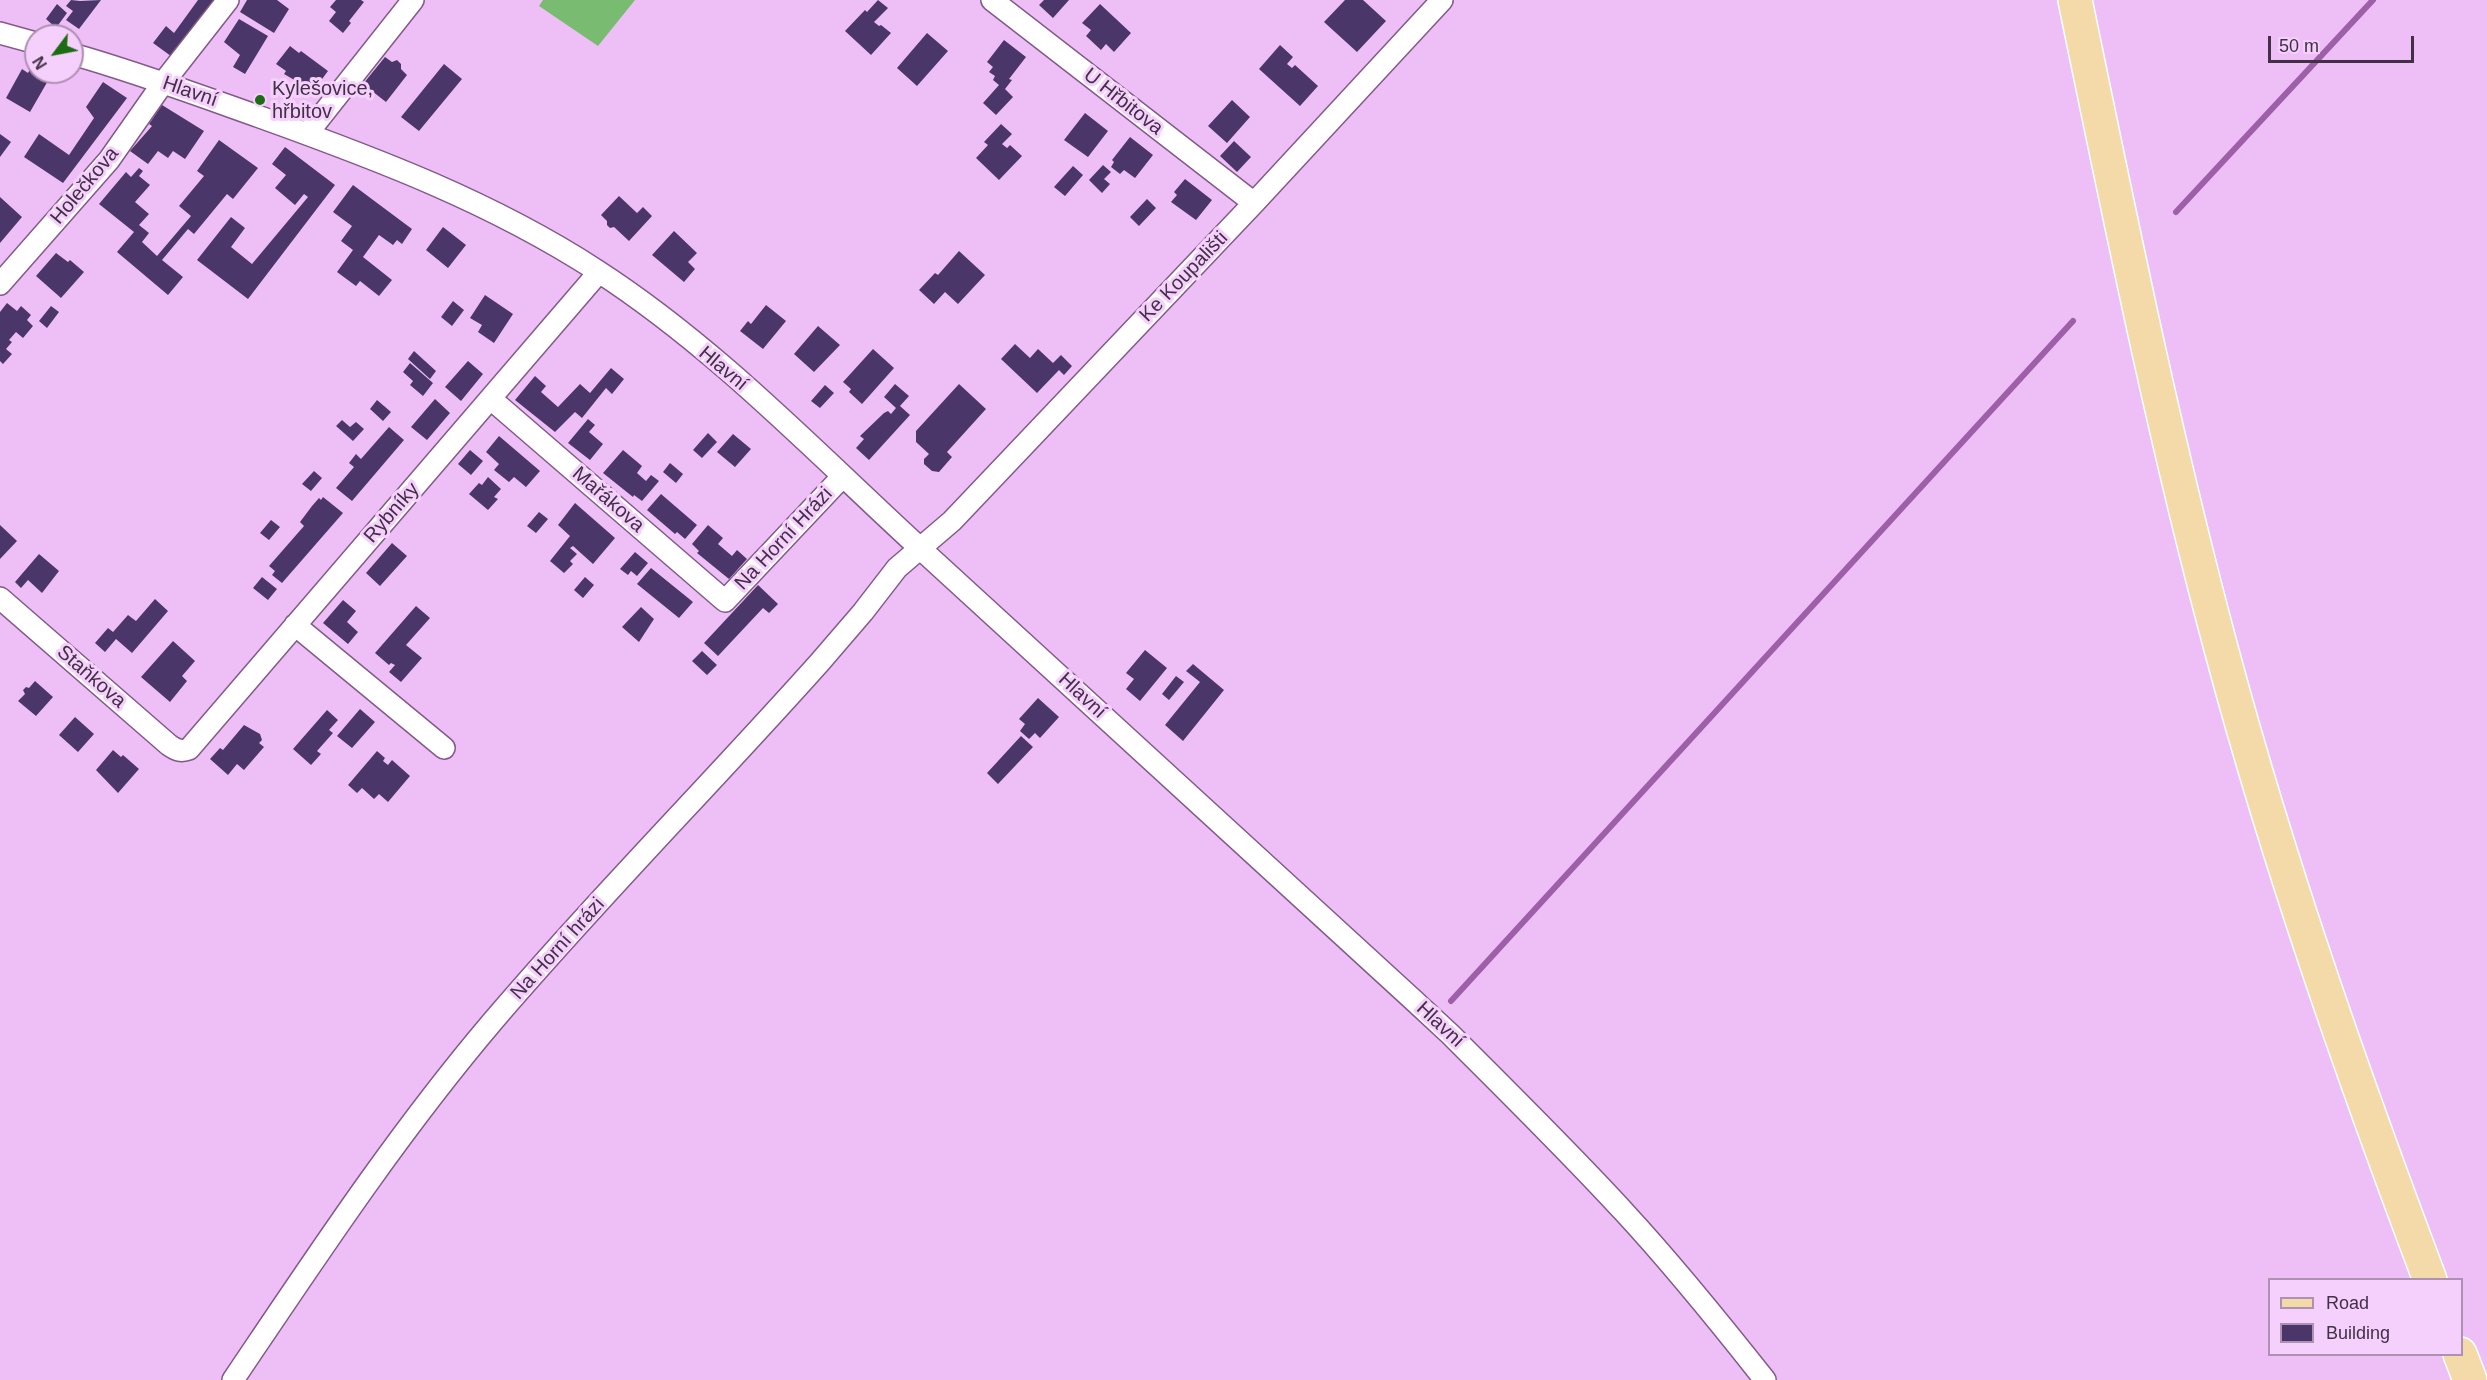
<!DOCTYPE html>
<html>
<head>
<meta charset="utf-8">
<style>
  body { margin:0 }
  #map { position:relative; width:2487px; height:1380px; overflow:hidden; background:#eebff6; font-family:Helvetica,sans-serif }
  canvas { display:block }
  .legend { position:absolute; left:2268px; top:1278px; width:195px; height:78px; box-sizing:border-box; background:#f6d0fc; border:2px solid #ae90b3; margin:0; padding:8px 10px; list-style:none; font-size:18px; color:#423046 }
  .legend li { display:flex; align-items:center; gap:12px; height:30px }
  .legend b { width:30px; border:2px solid #ae90b3 }
  .north { position:absolute; left:24px; top:24px; width:60px; height:60px; box-sizing:border-box; background:#f6d0fc; border:2px solid #ae90b3; border-radius:50%; rotate:238deg; font-size:16px; font-weight:700; line-height:24px; text-align:center; color:#423046 }
  .north::after { content:''; display:block; margin:auto; width:21px; height:27px; background:#1c6c11; clip-path:polygon(50% 0,100% 100%,50% 72%,0 100%) }
  .scale { position:absolute; left:2268px; top:36px; width:146px; height:27px; box-sizing:border-box; border:3px solid #423046; border-top:0; padding-left:8px; font-size:18px; line-height:21px; white-space:nowrap; color:#423046; -webkit-text-stroke:4px #f6d0fc; paint-order:stroke }
</style>
</head>
<body>
<div id="map">
<canvas width="2487" height="1380"></canvas>
<ul class="legend">
<li><b style="height:8px;background:#f4daa9"></b>Road</li>
<li><b style="height:16px;background:#4b366a"></b>Building</li>
</ul>
<div class="north">N</div>
<div class="scale">50 m</div>
</div>
<script>
const context = document.querySelector('canvas').getContext('2d');
context.lineJoin = 'round';
function fillPath(path, color) { context.fillStyle = color; context.fill(path, 'evenodd'); }
function trace(path, color, width, dash) { context.strokeStyle = color; context.lineWidth = width; context.lineCap = dash ? 'butt' : 'round'; context.setLineDash(dash || []); context.stroke(path); }
function write(font, color, halo, rows, align = 'center') {
  context.font = font + ' Helvetica,sans-serif'; context.lineWidth = 6; context.setLineDash([]); context.textBaseline = 'middle'; context.strokeStyle = halo; context.fillStyle = color; for (const [text, x, y, turn = 0] of rows) {
    context.save(); context.translate(x, y); context.rotate((+turn || 0) * Math.PI / 180); context.textAlign = isNaN(turn) ? turn : align; if (halo) context.strokeText(text, 0, 0); context.fillText(text, 0, 0); context.restore();
  }
}
fillPath(new Path2D(`
  M543,0h92l-37,46 -59,-40z`), '#79bb70');
trace(new Path2D(`
  M2176,212l197,-212
  M1451,1001l622,-680`), '#9d5fa8', 6);
fillPath(new Path2D(`
  M71,0l9,1 21,-1 -22,29 -13,-9 7,-9 -7,-5z
  M198,0h20l-43,59 -22,-16 13,-17 8,7z
  M247,0h30l12,9 -15,24 -34,-21z
  M336,0h25l3,2 -15,19 2,2 -8,10 -14,-12 7,-9 -6,-5z
  M878,0l10,8 -14,14 5,4 2,-1 10,8 -20,22 -26,-24 20,-21 2,2z
  M1044,0h25l-16,18 -14,-13z
  M1345,0h18l23,21 -29,31 -33,-30z
  M57,4l10,9 -11,15 -10,-9z
  M1100,4l31,29 -17,19 -8,-8 -5,6 -15,-14 5,-6 -9,-7z
  M239,19l29,17 -23,38 -12,-7 7,-12 -16,-13z
  M927,33l21,18 -31,35 -20,-18z
  M1004,40l22,17 -17,22 3,1 -7,9 8,8 -17,18 -13,-12 16,-18 -6,-5 2,-4 -6,-4 4,-5 -6,-5z
  M1280,45l13,12 -6,7 5,4 3,-3 23,21 -18,20 -41,-37z
  M290,46l9,7 2,-2 27,20 -17,23 -10,-7 2,-2 -19,-11 2,-3 -10,-7z
  M385,57l7,5 5,-2 4,4v5l6,6 -21,27 -23,-18z
  M36,58v14h17l-23,40 -24,-14 16,-29 6,4z
  M444,64l18,15 -43,52 -18,-14z
  M103,82l24,16 -64,85 -39,-26 15,-23 30,21 25,-37 -8,-11z
  M1232,100l18,17 -23,26 -19,-17z
  M162,105l42,26 -19,28 -12,-8 -5,7 -10,-7 -10,13 -18,-13 22,-25 -3,-2z
  M1085,113l23,18 -20,26 -24,-17z
  M1001,124l11,10 -10,10 5,4 3,-3 12,11 -23,24 -23,-22 12,-13 -4,-3z
  M0,134l11,8 -11,15z
  M1130,137l23,18 -18,23 -11,-8 -4,4 -9,-7 3,-5 -2,-2z
  M219,140l39,28 -25,31 -6,-5 -33,40 -6,-5 -26,31 21,17 -15,18 -51,-43 17,-20 -35,-28 27,-32 5,5 8,-9 4,3 -4,5 11,9 -15,17 14,12 -10,11 10,8 -7,9 15,14 34,-40 -12,-10 25,-30 -7,-5z
  M1234,141l17,16 -14,15 -17,-16z
  M285,147l50,38 -87,114 -51,-39 34,-43 14,11 -14,19 21,17 56,-67 -4,-3 -9,11 -20,-17 11,-13 -14,-11z
  M1103,165l8,7 -7,7 6,5 -8,9 -13,-13z
  M1073,166l10,9 -18,21 -11,-9z
  M1185,179l27,21 -16,20 -25,-18 6,-7 -3,-3z
  M353,185l59,44 -10,15 -5,-4 -4,5 -14,-10 -16,22 29,23 -13,16 -19,-15 -4,5 -19,-14 16,-22 -12,-9 11,-15 -19,-14z
  M619,196l18,17 6,-6 9,9 -23,25 -15,-14 -4,1 -3,-3v-4l-6,-6z
  M0,197l22,20 -22,26z
  M1147,199l9,9 -17,18 -9,-9z
  M443,227l23,18 -18,23 -22,-18z
  M674,231l23,22 -9,9 7,7 -11,13 -32,-27z
  M959,251l26,24 -27,29 -13,-12 -11,12 -15,-14 16,-17 3,2z
  M56,253l12,9 2,-2 14,12 -23,26 -25,-22z
  M485,295l28,19 -19,29 -16,-11 4,-7 -12,-7z
  M453,301l11,9 -12,16 -11,-9z
  M7,303l10,8 4,-5 10,9 -4,5 6,6 -10,12 -7,-6 -7,8 3,2 -6,7 6,5 -9,10 -3,-3v-49z
  M766,305l20,16 -23,28 -23,-18 8,-10 3,3z
  M51,306l8,6 -12,16 -8,-7z
  M818,326l22,19 -26,27 -20,-18z
  M1015,344l15,14 8,-9 15,14 8,-8 11,11 -8,9 -5,-5 -22,23 -36,-34z
  M873,349l21,19 -32,36 -13,-12 2,-3 -8,-7z
  M414,351l22,20 -6,8 -22,-20z
  M468,361l15,13 -22,27 -16,-14z
  M410,363l23,20 -10,13 -13,-11 3,-4 -10,-9z
  M611,368l13,11 -12,15 -6,-6 -24,30 -7,-6 -20,20 -40,-32 20,-24 11,10 -5,6 17,15 22,-23 10,9z
  M895,384l14,12 -9,10 10,9 -41,45 -13,-12 8,-9 -4,-3 24,-23 4,-2 3,3 5,-6 -12,-11z
  M959,384l27,25 -39,43 5,5 -13,15 -7,-1 -8,-7v-5l5,-5 -13,-12v-11z
  M825,385l9,8 -14,15 -9,-7z
  M435,399l15,14 -23,27 -16,-13z
  M377,400l14,12 -8,9 -13,-12z
  M588,419l7,6 -6,7 14,12 -13,16 -22,-17z
  M342,420l8,7 6,-5 8,7 -11,12 -17,-15z
  M389,427l15,13 -52,61 -16,-13 18,-21 -5,-4 7,-9 5,5z
  M708,433l9,9 -15,16 -9,-8z
  M733,434l18,15 -16,18 -18,-15z
  M499,436l41,35 -14,16 -12,-10 -5,5 -15,-12 5,-6 -13,-12z
  M470,450l13,11 -12,14 -13,-11z
  M623,450l19,16 -5,7 9,8 5,-6 8,6 -17,20 -8,-6 -1,2 -30,-24z
  M670,463l13,11 -7,9 -13,-11z
  M314,471l8,7 -11,13 -9,-7z
  M488,477l13,12 -7,8 4,2 -10,11 -19,-16 10,-11 3,2z
  M661,494l36,31 -12,14 -8,-7 -2,2 -28,-24z
  M323,497l20,16 -61,70 -10,-8 3,-4 -6,-5 35,-40 -4,-4 12,-16 7,-8 2,2z
  M575,503l40,35 -22,26 -20,-18 -3,2 7,6 -7,7 3,3 -9,9 -14,-12 20,-25 -12,-11z
  M539,512l9,7 -12,14 -9,-7z
  M271,520l9,7 -11,13 -9,-7z
  M0,525l17,16 -17,18z
  M708,525l15,13 -5,6 14,12 5,-6 10,9 -18,20 -32,-26 2,-2 -7,-7z
  M392,543l15,13 -27,30 -14,-13z
  M635,552l13,11 -11,13 -6,-5 -3,4 -8,-6z
  M39,554l20,17 -17,22 -14,-13 -7,8 -6,-6z
  M651,568l42,34 -14,16 -42,-34z
  M262,577l15,12 -9,11 -15,-12z
  M585,577l9,8 -11,13 -9,-8z
  M758,585l20,19 -9,9 -6,-5 -45,48 -14,-13z
  M155,599l13,12 -36,42 -16,-14 -11,13 -10,-9 13,-15 5,4 15,-17 8,6z
  M343,600l13,11 -9,11 11,10 -10,12 -25,-21z
  M416,606l14,12 -24,27 16,13 -21,24 -12,-10 6,-7 -4,-2 -2,2 -14,-12z
  M641,607l13,12 -15,23 -17,-15z
  M173,641l22,20 -13,15 5,5 -17,21 -29,-25z
  M1145,650l22,18 -27,33 -14,-12 8,-10 -8,-6z
  M702,651l15,14 -10,10 -15,-14z
  M1193,664l31,26 -41,51 -18,-16 35,-43 -14,-11z
  M1176,676l8,6 -15,18 -7,-6z
  M35,681l18,16 -17,19 -18,-15 7,-7 -2,-4 3,-3 3,1z
  M1038,698l21,19 -19,21 -5,-5 -6,6 -9,-8 5,-7 -6,-5z
  M360,709l15,13 -23,26 -15,-12z
  M327,710l11,10 -9,10 4,3 -16,18 4,3 -10,11 -18,-16z
  M75,717l19,17 -16,18 -19,-17z
  M244,725l16,9 2,6 -3,3 5,4 -20,23 -7,-6 -9,11 -18,-16 10,-11 3,2z
  M1021,736l12,11 -35,37 -11,-11z
  M113,750l8,7 2,-2 16,14 -21,24 -22,-23z
  M377,751l8,7 -2,3 5,4 4,-5 18,16 -22,26 -9,-8 -5,5 -12,-11 -5,5 -9,-8z`), '#4b366a');
const minor = new Path2D(`
  M992,0l262,203
  M0,33l36,10
  M72,54c64,18 126,41 188,63 117,42 231,85 336,153 121,78 221,184 327,281 176,160 352,321 527,483 59,59 118,117 175,179 49,53 95,110 140,167
  M307,134l106,-134
  M0,284l109,-124 54,-77 65,-83
  M491,399l234,202 118,-125
  M0,598l169,147c7,5 12,7 20,4l410,-477
  M295,625l149,123
  M233,1380c83,-123 164,-246 260,-359 105,-123 219,-238 327,-359l43,-50 34,-44 55,-47 302,-318 188,-203`);
const primary = new Path2D(`
  M2075,0c45,218 89,437 147,652 57,213 130,421 208,628
  M2460,1354l10,26`);
trace(minor, '#83598a', 24);
trace(primary, '#fff', 36);
trace(minor, '#fff', 21);
trace(primary, '#f4daa9', 33);
for (const [x, y, r, color] of [
  [260,100,6,"#1c6c11"]
]) { const dot = new Path2D(); dot.arc(x, y, r, 0, 2 * Math.PI); context.fillStyle = color; context.fill(dot); trace(dot, '#f6d0fc', 2); }
write('20px', '#423046', '#f6d0fc', [
  ["Kylešovice,",272,89],
  ["hřbitov",272,112]
], 'left');
write('20px', '#423046', '#f6d0fc', [
  ["Hlavní",190,92,19],
  ["U Hřbitova",1123,102,38],
  ["Holečkova",85,186,-50],
  ["Ke Koupališti",1184,277,-46],
  ["Hlavní",723,369,40],
  ["Mařákova",608,500,41],
  ["Rybníky",392,513,-49],
  ["Na Horní Hrázi",784,539,-47],
  ["Staňkova",91,677,41],
  ["Hlavní",1082,696,43],
  ["Na Horní hrázi",558,949,-48],
  ["Hlavní",1440,1025,43]
]);
</script>
</body>
</html>
